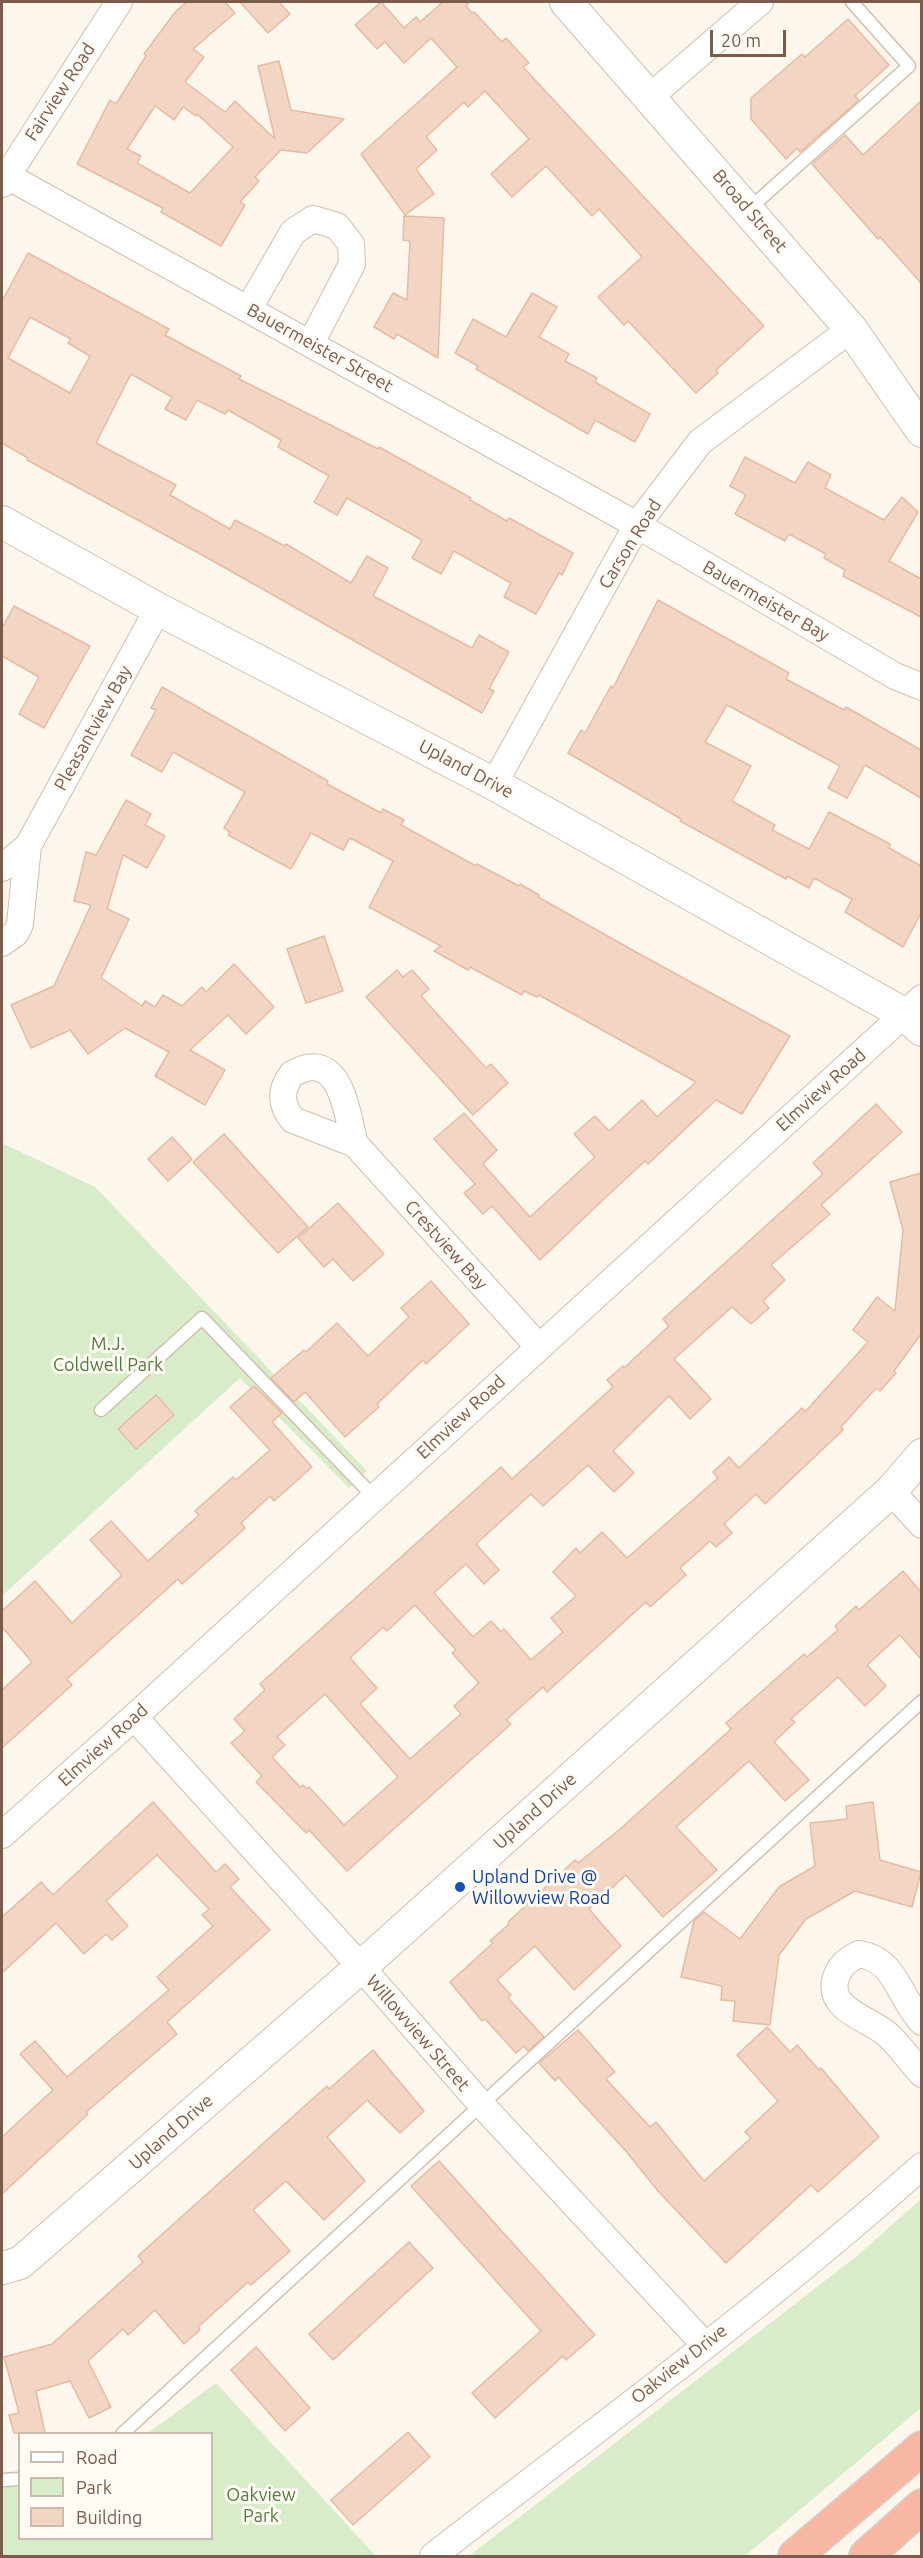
<!DOCTYPE html>
<html>
<head>
<meta charset="utf-8">
<style>
  body { margin:0 }
  #map { position:relative; width:923px; height:2558px; overflow:hidden; background:#fdf6ec; font-family:Ubuntu,sans-serif }
  canvas { display:block }
  .frame { position:absolute; inset:0; border:3px solid #7a5c4d; pointer-events:none }
  .legend { position:absolute; left:18px; top:2432px; width:195px; height:108px; box-sizing:border-box; background:#fffaf3; border:2px solid #cabbb1; margin:0; padding:8px 10px; list-style:none; font-size:18px; color:#7a5c4d }
  .legend li { display:flex; align-items:center; gap:12px; height:30px }
  .legend b { width:30px; border:2px solid #cabbb1 }
  .scale { position:absolute; left:710px; top:30px; width:76px; height:27px; box-sizing:border-box; border:3px solid #7a5c4d; border-top:0; padding-left:8px; font-size:18px; line-height:21px; white-space:nowrap; color:#7a5c4d; -webkit-text-stroke:4px #fffaf3; paint-order:stroke }
</style>
</head>
<body>
<div id="map">
<canvas width="923" height="2558"></canvas>
<div class="frame"></div>
<ul class="legend">
<li><b style="height:8px;background:#fff"></b>Road</li>
<li><b style="height:16px;background:#d8ecc9"></b>Park</li>
<li><b style="height:16px;background:#f3d5c3"></b>Building</li>
</ul>
<div class="scale">20 m</div>
</div>
<script>
const context = document.querySelector('canvas').getContext('2d');
context.lineJoin = 'round';
function fillPath(path, color) { context.fillStyle = color; context.fill(path, 'evenodd'); }
function trace(path, color, width, dash) { context.strokeStyle = color; context.lineWidth = width; context.lineCap = dash ? 'butt' : 'round'; context.setLineDash(dash || []); context.stroke(path); }
function write(font, color, halo, rows, align = 'center') {
  context.font = font + ' Ubuntu,sans-serif'; context.lineWidth = 6; context.setLineDash([]); context.textBaseline = 'middle'; context.strokeStyle = halo; context.fillStyle = color; for (const [text, x, y, turn = 0] of rows) {
    context.save(); context.translate(x, y); context.rotate((+turn || 0) * Math.PI / 180); context.textAlign = isNaN(turn) ? turn : align; if (halo) context.strokeText(text, 0, 0); context.fillText(text, 0, 0); context.restore();
  }
}
fillPath(new Path2D(`
  M2,1143l93,44 272,284 -18,17 -109,-110 -238,218z
  M921,2199v209l-176,148h-276l388,-300z
  M216,2383l160,173h-374v-69l17,-1 1,52h192v-104l-64,-1z`), '#d8ecc9');
const building = new Path2D(`
  M187,2h38l10,11 -42,36 11,8 -19,25 40,30 10,-11 40,38 -17,-73 21,-5 12,49 53,9 -37,34 -26,-3 -26,27 4,4 -19,21 5,3 -24,41 -60,-34 2,-4 -86,-44 33,-64 6,4 30,-48 -2,-2 32,-43zM155,106l19,14 9,-13 13,9 1,-2 36,33 -43,46 -53,-30 4,-7 -14,-7z
  M240,2h39l11,12 -22,19z
  M381,2l23,26 12,-11 4,5 23,-20h26l-3,4 6,7 2,-1 28,30 4,-4 23,25 -6,4 241,259 -48,44 2,3 -22,20 -68,-72 -4,4 -26,-28 44,-40 -43,-48 -7,7 -46,-50 -34,31 -21,-23 38,-35 -44,-48 -17,16 -4,-5 -38,35 11,13 -21,19 18,25 -29,21 -44,-61 96,-87 -26,-29 -27,25 -19,-21 -8,7 -22,-24z
  M848,19l41,46 -34,31 4,4 -59,52 -3,-4 -11,11 -35,-40v-21l51,-44 3,3z
  M921,101v182l-41,-46 -2,2 -66,-75 33,-29 18,20z
  M404,216l40,2 -6,140 -41,-24 -3,5 -20,-12 19,-34 14,7 3,-59 -7,-1z
  M28,253l141,76 -4,6 76,41 -2,3 139,70 1,-2 92,51 -1,2 37,21 2,-3 64,35 -11,22 -3,-2 -23,41 -32,-17 7,-14 -57,-32 -13,23 -29,-16 10,-18 -75,-42 -10,17 -23,-13 15,-26 -51,-29 3,-7 -53,-30 -3,4 -28,-14 -11,20 -21,-11 7,-12 -41,-23 -35,69 80,42 -6,10 60,34 5,-9 50,26 1,-2 65,39 16,-27 21,12 -15,28 99,52 7,-13 30,17 -20,37 5,2 -12,22 -278,-157 -177,-96 1,-2 -26,-15v-142zM30,317l41,22 -3,4 22,13 -20,37 -62,-35z
  M532,293l25,14 -18,30 30,17 -4,7 32,17 -2,4 55,32 -15,28 -40,-22 -7,14 -112,-65 2,-3 -23,-13 18,-34 33,18z
  M745,457l50,26 13,-21 23,13 -6,13 59,32 18,-23 16,15 -29,49 32,18v38l-78,-41 2,-6 -21,-12 2,-4 -37,-20 -4,7 -50,-27 11,-19 -16,-9z
  M658,600l131,73 -3,6 58,31 2,-3 75,43v48l-56,-33 -18,33 -19,-10 12,-22 -113,-61 -22,37 46,24 -19,35 43,24 -3,5 37,19 20,-37 61,32 -1,4 32,18v47l-18,34 -58,-35 7,-13 -38,-21 -5,10 -22,-12 -1,3 -106,-58 1,-2 -113,-66 13,-23 4,3 26,-47 2,2z
  M14,606l76,40 -46,82 -25,-14 20,-37 -37,-21v-28z
  M162,687l166,94 -1,3 54,29 2,-4 21,11 -3,5 75,41 1,-2 42,22 1,-2 19,11 -1,2 105,59 147,80 -48,78 -26,-14 -68,64 -3,-3 -40,37 -65,62 -48,-54 -9,8 -19,-21 11,-9 -41,-45 30,-26 33,37 -14,14 47,53 65,-60 -21,-23 21,-18 14,15 33,-31 15,17 39,-35 -157,-87 -2,2 -13,-6 -2,4 -52,-28 -2,3 -34,-19 7,-5 -72,-39 24,-46 -43,-23 -7,12 -32,-17 -20,36 -63,-34 2,-3 -6,-4 21,-36 -72,-40 -11,20 -31,-17 25,-45 -5,-2z
  M126,800l25,14 -6,11 20,11 -18,32 -24,-13 -16,54 22,10 -28,59 41,28 3,-5 10,6 8,-12 19,11 20,-19 4,5 28,-28 40,43 -28,27 -18,-19 -38,35 35,20 -20,35 -50,-29 14,-24 -44,-24 -37,26 -18,-24 -39,18 -20,-43 43,-19 37,-81 -17,-4 12,-49 10,3z
  M324,936l19,55 -37,12 -19,-54z
  M397,970l6,7 9,-7 17,19 -8,7 65,72 5,-4 17,19 -35,32 -107,-118z
  M876,1104l26,28 -81,73 9,9 -59,51 14,15 -22,21 6,7 -18,16 -19,-17 -58,52 37,40 -21,20 -21,-23 -56,55 21,22 -20,19 -26,-27 -45,41 -12,-12 -55,50 23,26 -15,14 -18,-20 -32,29 39,44 18,-16 10,11 3,-3 27,31 32,-28 -12,-14 25,-22 -23,-24 23,-24 4,5 22,-21 25,26 91,-80 -5,-6 16,-15 10,11 63,-60 3,4 63,-70 -15,-12 24,-33 18,14 8,-81 -13,-48 31,-9v161l-27,37 2,2 -16,18 -4,-3 -35,39 2,3 -78,74 -9,-10 -32,30 8,9 -16,14 -6,-6 -30,27 6,7 -36,32 -4,-5 -99,90 -4,-5 -37,33 5,4 -164,147 -38,-41 -3,3 -50,-51 6,-6 -31,-33 14,-12 -11,-12 31,-29 -5,-6 241,-217 11,12 101,-92 -6,-7 16,-14 1,2 45,-42 -6,-7 160,-145 -10,-11zM415,1605l41,45 -4,3 27,30 -25,23 7,8 -51,45 -50,-55 17,-16 -27,-30 33,-31 4,4zM325,1694l73,83 -54,48 -35,-38 -2,2 -4,-4 -3,2 -28,-30 13,-12 -8,-8z
  M224,1134l84,93 -30,26 -85,-91z
  M172,1137l20,22 -24,22 -20,-22z
  M338,1203l46,51 -31,27 -20,-22 -9,8 -26,-29z
  M431,1281l38,43 -43,40 -3,-4 -46,44 2,3 -34,30 -40,-45 -11,10 -23,-24 33,-28 2,2 31,-29 31,33 41,-39 -8,-9z
  M254,1386l28,27 -10,9 40,45 -38,34 -4,-5 -29,27 4,5 -21,19 -42,37 -4,-5 -51,46 -60,54 5,6 -70,63v-58l30,-28 -30,-35v-16l33,-30 37,42 50,-48 -32,-35 21,-19 37,40 51,-46 -4,-4 38,-34 3,3 34,-30 -40,-43z
  M156,1395l18,20 -38,34 -18,-20z
  M903,1571l18,21v67l-21,-24 -33,30 19,21 -21,20 -27,-29 -47,42 4,3 -21,20 35,38 -24,21 -36,-40 -73,66 41,43 -54,47 -37,-42 -37,34 32,37 -47,44 -39,-44 -38,34 14,15 -3,3 36,39 -16,14 -4,-5 -8,7 -31,-34 -3,2 -32,-39 43,-39 -3,-2 19,-17 -1,-2 67,-62 3,3 41,-33 112,-101 -5,-6 78,-69 3,3 31,-27 -3,-4 21,-20 3,4z
  M153,1802l63,70 9,-8 14,15 -9,8 40,43 -103,92 10,12 -91,78 2,2 -86,80v-57l51,-47 -33,-36 15,-13 32,36 102,-87 -12,-13 56,-51 -11,-11 7,-6 -52,-54 -51,46 22,25 -16,14 -6,-6 -22,20 -28,-31 -54,50v-56l39,-35 12,13z
  M873,1802l7,58 41,12 -9,35 -57,-16 -49,28 -27,36 -9,70 -37,-4 2,-20 -14,-1 1,-14 -41,-9 13,-56 10,-9 36,27 39,-52 36,-21 -5,-43 37,-4 -1,-13z
  M767,2027l23,25 7,-7 22,25 2,-2 58,69 -61,55 -7,-7 -85,78 -68,-72 -33,-41 -67,-73 -3,4 -16,-18 39,-33 37,42 -9,7 44,48 6,-5 48,59 47,-43 -6,-6 33,-31 -41,-46z
  M373,2050l51,61 -24,22 -33,-33 -40,37 38,44 -41,39 -38,-39 -33,29 37,41 -39,34 -3,-3 -50,45 2,3 -16,14 -29,-34 -27,25 -5,-6 -35,32 23,46 -22,11 -19,-37 -34,10 9,42h-31l-5,-18 10,-2 -15,-56 48,-13 91,-82 -5,-6 189,-170 2,3z
  M439,2161l156,174 -29,25 -3,-4 -68,62 -23,-25 69,-62 -130,-145z
  M409,2242l24,26 -100,92 -24,-26z
  M256,2347l54,61 -25,23 -54,-61z
  M408,2432l22,25 -77,68 -22,-25z`);
fillPath(building, '#f3d5c3');
trace(building, '#e6bba3', 1.5);
const service = new Path2D(`
  M749,209l160,-143 -57,-64
  M101,1410l101,-92 172,179
  M122,2434l800,-733
  M2,2480l18,-1`);
const minor = new Path2D(`
  M651,96l109,-94
  M2,173l635,352 258,151 27,11
  M2,184l117,-182
  M249,308l44,-76 20,-13 24,7 14,18 1,20 -41,79
  M494,784l143,-259 63,-83 151,-113
  M2,868l26,-22 130,-237
  M2,943l14,-10 4,-9 8,-78
  M355,1144c-9,-32 -14,-98 -63,-70 -12,16 -12,31 1,46l62,24 183,202
  M891,1491l31,34
  M134,1717l227,250 120,137 224,241
  M2,1835l132,-118 788,-719
  M922,2022c-23,-24 -26,-63 -63,-68 -12,6 -21,13 -24,27 -6,30 36,38 53,54 12,11 22,26 34,39
  M433,2556c164,-127 333,-251 489,-390`);
const tertiary = new Path2D(`
  M566,2l285,327 71,102
  M2,522l156,87 336,175 410,230 18,16
  M2,2268l18,-5 341,-296 530,-476 31,-36`);
const motorway = new Path2D(`
  M795,2556l127,-108
  M866,2556l56,-50`);
trace(service, '#d1beb0', 15);
trace(minor, '#d1beb0', 28);
trace(tertiary, '#d1beb0', 34);
trace(motorway, '#dad1cd', 36);
trace(service, '#fff', 12);
trace(minor, '#fff', 26);
trace(tertiary, '#fff', 32);
trace(motorway, '#f7b7a3', 33);
for (const [x, y, r, color] of [
  [460,1887,6,"#1a4fb4"]
]) { const dot = new Path2D(); dot.arc(x, y, r, 0, 2 * Math.PI); context.fillStyle = color; context.fill(dot); trace(dot, '#fffaf3', 2); }
write('18px', '#7a5c4d', '#fffaf3', [
  ["Fairview Road",60,92,-57],
  ["Broad Street",750,211,49],
  ["Bauermeister Street",320,348,29],
  ["Carson Road",630,544,-58],
  ["Bauermeister Bay",766,601,30],
  ["Pleasantview Bay",93,728,-61],
  ["Upland Drive",466,769,28],
  ["Elmview Road",821,1090,-42],
  ["Crestview Bay",446,1245,48],
  ["Elmview Road",461,1417,-43],
  ["Elmview Road",103,1745,-42],
  ["Upland Drive",535,1811,-42],
  ["Willowview Street",418,2033,49],
  ["Upland Drive",171,2132,-41],
  ["Oakview Drive",679,2364,-38]
]);
write('18px', '#537a41', '#fffaf3', [
  ["M.J.",108,1344],
  ["Coldwell Park",108,1365],
  ["Oakview",261,2495],
  ["Park",261,2516]
]);
write('18px', '#164399', '#fffaf3', [
  ["Upland Drive @",472,1877],
  ["Willowview Road",472,1898]
], 'left');
</script>
</body>
</html>
